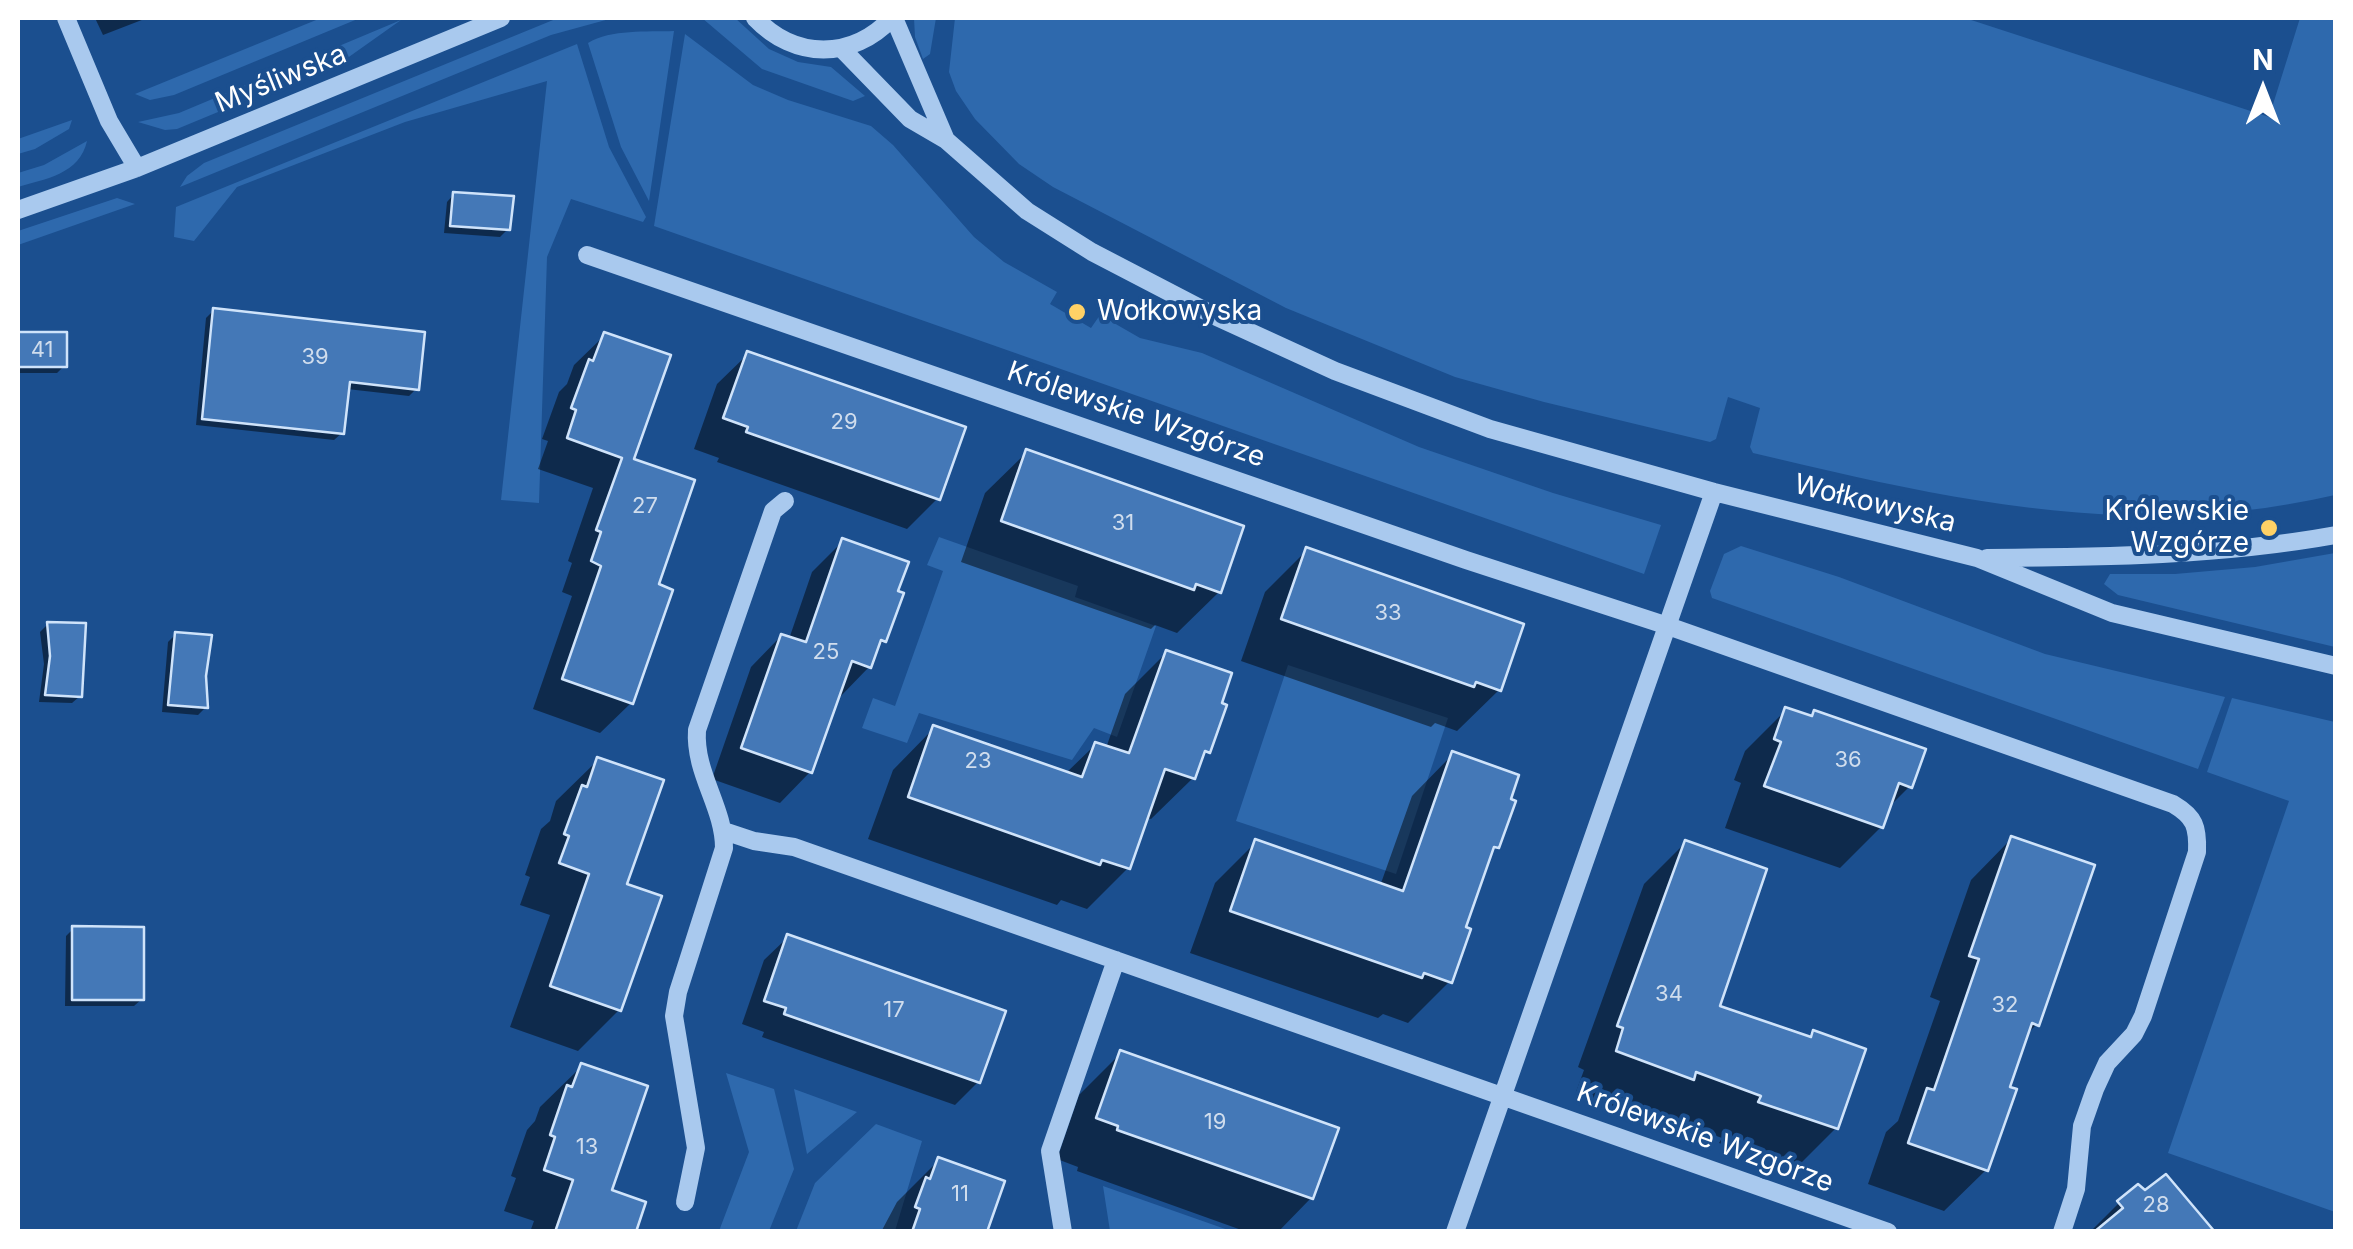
<!DOCTYPE html>
<html>
<head>
<meta charset="utf-8">
<style>
  body { margin:0 }
  #map { position:relative; width:2353px; height:1249px; overflow:hidden; background:#1b4f8f; font-family:Inter,sans-serif }
  canvas { display:block }
  .frame { position:absolute; inset:0; border:20px solid #fff; pointer-events:none }
  .north { position:absolute; left:2213px; top:40px; width:100px; height:100px; -webkit-text-stroke:8px #1b4f8f; paint-order:stroke; rotate:0deg; font-size:28px; font-weight:700; line-height:40px; text-align:center; color:#fff }
  .north::after { content:''; display:block; margin:auto; width:35px; height:45px; background:#fff; clip-path:polygon(50% 0,100% 100%,50% 72%,0 100%) }
</style>
</head>
<body>
<div id="map">
<canvas width="2353" height="1249"></canvas>
<div class="frame"></div>
<div class="north">N</div>
</div>
<script>
const context = document.querySelector('canvas').getContext('2d');
context.lineJoin = 'round';
function fillPath(path, color) { context.fillStyle = color; context.fill(path, 'evenodd'); }
function trace(path, color, width, dash) { context.strokeStyle = color; context.lineWidth = width; context.lineCap = dash ? 'butt' : 'round'; context.setLineDash(dash || []); context.stroke(path); }
function write(font, color, halo, rows, align = 'center') {
  context.font = font + ' Inter,sans-serif'; context.lineWidth = 8; context.setLineDash([]); context.textBaseline = 'middle'; context.strokeStyle = halo; context.fillStyle = color; for (const [text, x, y, turn = 0] of rows) {
    context.save(); context.translate(x, y); context.rotate((+turn || 0) * Math.PI / 180); context.textAlign = isNaN(turn) ? turn : align; if (halo) context.strokeText(text, 0, 0); context.fillText(text, 0, 0); context.restore();
  }
}
fillPath(new Path2D(`
  M321,18h39l-186,77 -24,5 -15,-6z
  M558,18h55l-62,17 -371,152 7,-11 17,-13z
  M702,18h33l34,31 29,13 33,5 34,29 -12,5 -91,-32z
  M914,18h22l-6,36 -7,5 -8,-22z
  M955,18h1010l304,99 31,-99h35v477c-203,47 -384,5 -582,-42l-3,-6 10,-39 -32,-11 -12,42 -6,3 -166,-40 -89,-25 -169,-69 -233,-121 -34,-23 -44,-45 -19,-28 -7,-19z
  M401,20l-55,39 -169,70 -12,1 -27,-8 41,-9z
  M674,31l-25,170 -28,-54 -33,-104c23,-14 59,-11 86,-12z
  M685,34l68,51 35,15 83,26 22,19 81,92 30,25 53,30 -7,12 41,24 9,-13 40,23 62,15 217,94 134,46 108,32 -17,49 -990,-348z
  M577,44l32,103 37,70 -3,5 -72,-23 -24,58 -8,246 -38,-3 46,-419 -142,41 -168,65 -43,54 -20,-4 2,-30z
  M72,120l-3,9 -34,20 -17,5v-15z
  M87,141c-7,33 -42,38 -69,46v-14l26,-8z
  M117,198l18,6 -117,41v-14z
  M939,537l139,49 -3,11 81,29 -39,111 -23,-9 -22,32 -153,-47 -12,30 -45,-15 11,-30 22,8 48,-135 -16,-6z
  M1741,546l98,31 206,77 180,43 -27,72 -486,-171 -2,-7 14,-37z
  M2335,553v94l-217,-52 -14,-11 6,-10h65l80,-7z
  M1288,665l160,53 -52,156 -160,-53z
  M2232,698l103,24v490l-167,-59 121,-352 -82,-29z
  M726,1073l48,16 20,80 -25,62h-50l30,-79z
  M794,1089l63,23 -50,42z
  M876,1124l46,17 -27,90h-99l19,-48z
  M1103,1186l128,45h-121z`), '#2e69ad');
fillPath(new Path2D(`
  M95,18h52l-44,17z
  M454,194l54,35 -8,8 -56,-4 3,-31z
  M214,310l202,79 -7,7 -62,-7 -5,44 -8,7 -138,-15 10,-107z
  M18,335h46v31l-7,7h-39z
  M605,335l51,251 -25,117 -31,30 -67,-24 39,-113 -10,-4 10,-29 -4,-2 25,-73 -55,-19 10,-28 -6,-2 17,-47 8,-8 7,-19z
  M748,354l190,144 -31,31 -190,-67 2,-4 -25,-9 23,-65z
  M1027,452l192,140 -42,41 -22,-8 -4,4 -190,-67 24,-69z
  M843,541l41,100 -9,8 -6,18 -30,31 -29,74 -30,31 -68,-24 39,-112 30,-31 8,3 23,-67z
  M1307,550l192,140 -42,41 -22,-8 -4,4 -190,-66 24,-69z
  M48,624l32,72 -8,7 -33,-1 5,-38 -4,-32z
  M176,634l27,42 2,32 -7,7 -36,-3 6,-70z
  M1166,653l41,98 -8,9 -6,18 -42,41 -6,-2 -17,51 -41,41 -26,-9 -4,5 -189,-66 25,-69 41,-42 131,46 30,-29 11,3 19,-54z
  M1786,710l23,8 5,-5 96,73 -23,23 -6,18 -41,41 -115,-40 16,-45 -7,-3 11,-29z
  M1453,754l43,93 -7,8 -27,74 -13,53 -41,41 -25,-9 -5,4 -188,-65 25,-70 41,-41 124,44 32,-90z
  M598,760l26,126 -5,124 -41,41 -68,-24 40,-112 -30,-10 10,-28 -5,-2 16,-46 9,-8 6,-20z
  M2012,838l24,187 -11,11 -18,52 -21,82 -42,41 -76,-27 18,-52 12,-11 42,-120 -10,-4 41,-117z
  M1685,843l32,165 91,31 6,-6 22,95 -41,41 -76,-26 3,-5 -66,-24 -5,6 -75,-28 8,-22 -6,-3 66,-183z
  M73,929l69,70 -8,7h-69l1,-70z
  M788,937l190,145 -23,23 -193,-68 2,-5 -22,-8 22,-64z
  M1121,1053l190,145 -33,34h-31l-170,-61 1,-4 -21,-8 22,-64z
  M582,1066l26,126 25,40h-103l4,-11 -30,-10 12,-33 -5,-2 16,-46 8,-9 5,-14z
  M939,1160l45,72h-103l16,-30z
  M2166,1177l49,55h-125l29,-29 26,-9z`), '#0007');
const building = new Path2D(`
  M453,192l61,4 -4,34 -60,-4z
  M213,308l212,24 -6,58 -69,-8 -6,52 -142,-15z
  M18,332h49v35h-49z
  M604,332l67,23 -37,104 61,21 -36,104 14,6 -40,114 -71,-25 39,-113 -10,-5 10,-29 -5,-2 26,-72 -55,-20 9,-28 -5,-2 18,-49 4,2z
  M747,351l219,76 -26,73 -194,-68 2,-5 -25,-9z
  M1026,449l218,77 -23,67 -25,-9 -2,6 -193,-69z
  M842,538l67,24 -11,29 6,2 -18,49 -5,-2 -10,28 -19,-7 -40,112 -71,-25 40,-114 25,8z
  M1306,547l218,77 -23,67 -25,-9 -2,5 -193,-68z
  M47,622l39,1 -4,74 -37,-2 5,-39z
  M175,632l37,3 -6,41 2,32 -40,-3z
  M1166,650l66,23 -10,30 5,2 -17,48 -5,-2 -10,28 -30,-10 -35,100 -28,-9 -2,5 -192,-68 25,-72 149,52 13,-35 34,11z
  M1785,707l27,9 2,-6 112,39 -14,39 -13,-5 -16,45 -119,-42 17,-44 -7,-3z
  M1452,751l67,24 -8,24 5,2 -17,47 -5,-1 -28,80 5,2 -19,54 -28,-10 -2,5 -192,-67 25,-72 148,52z
  M597,757l67,23 -37,104 35,12 -41,115 -71,-25 39,-112 -30,-11 10,-27 -5,-2 18,-49 5,2z
  M2011,836l84,29 -56,161 -7,-3 -22,64 7,2 -29,82 -80,-28 19,-55 7,2 45,-131 -10,-3z
  M1685,840l82,29 -47,137 91,31 2,-7 53,19 -28,80 -80,-27 3,-6 -65,-24 -2,8 -78,-29 7,-23 -6,-2z
  M72,926l72,1v73h-72z
  M787,934l219,77 -26,72 -196,-69 2,-6 -22,-7z
  M1120,1050l219,78 -26,71 -196,-69 1,-4 -22,-8z
  M581,1063l67,23 -36,104 34,12 -10,30h-81l18,-52 -29,-10 11,-33 -5,-2 17,-50 5,2z
  M938,1157l67,24 -18,51h-75l8,-23 -5,-2 11,-30 4,2z
  M2166,1174l49,58h-121l29,-24 -6,-7 21,-17 7,6z`);
fillPath(building, '#4478b7');
trace(building, '#cfe3fa', 2.5);
trace(new Path2D(`
  M66,18l43,103 28,47
  M755,18c40,42 97,42 137,0
  M894,18l52,122
  M842,49l68,70 36,21 81,71 65,41 125,65 118,54 155,58 224,63 263,66 135,55 224,53
  M18,210l119,-42 364,-150
  M587,255l879,305 202,66 505,178c22,13 25,23 24,48l-54,164 -9,18 -27,29 -12,26 -13,37 -6,63 -14,43
  M1987,558c118,-1 233,-2 349,-23
  M724,831l30,10 40,6 1094,385
  M685,1202l11,-54 -22,-132 4,-24 46,-144c0,-41 -30,-75 -27,-118l76,-219 12,-10
  M1063,1232l-13,-81 66,-191
  M1455,1232l259,-740`), '#a9c9ee', 18);
for (const [x, y, r, color] of [
  [1077,312,10,"#ffd166"],
  [2269,528,10,"#ffd166"]
]) { const dot = new Path2D(); dot.arc(x, y, r, 0, 2 * Math.PI); context.fillStyle = color; context.fill(dot); trace(dot, '#1b4f8f', 4); }
write('22px', '#d0dded', null, [
  ["41",42,350],
  ["39",315,357],
  ["29",844,422],
  ["27",645,506],
  ["31",1123,523],
  ["33",1388,613],
  ["25",826,652],
  ["36",1848,760],
  ["23",978,761],
  ["34",1669,994],
  ["32",2005,1005],
  ["17",894,1010],
  ["19",1215,1122],
  ["13",587,1147],
  ["11",960,1194],
  ["28",2156,1205]
]);
write('28px', '#fff', '#1b4f8f', [
  ["Myśliwska",281,79,-22],
  ["Królewskie Wzgórze",1136,415,19],
  ["Wołkowyska",1875,504,14],
  ["Królewskie Wzgórze",1705,1138,20]
]);
write('28px', '#fff', '#1b4f8f', [
  ["Wołkowyska",1097,312],
  ["Królewskie",2249,512,"right"],
  ["Wzgórze",2249,544,"right"]
], 'left');
</script>
</body>
</html>
